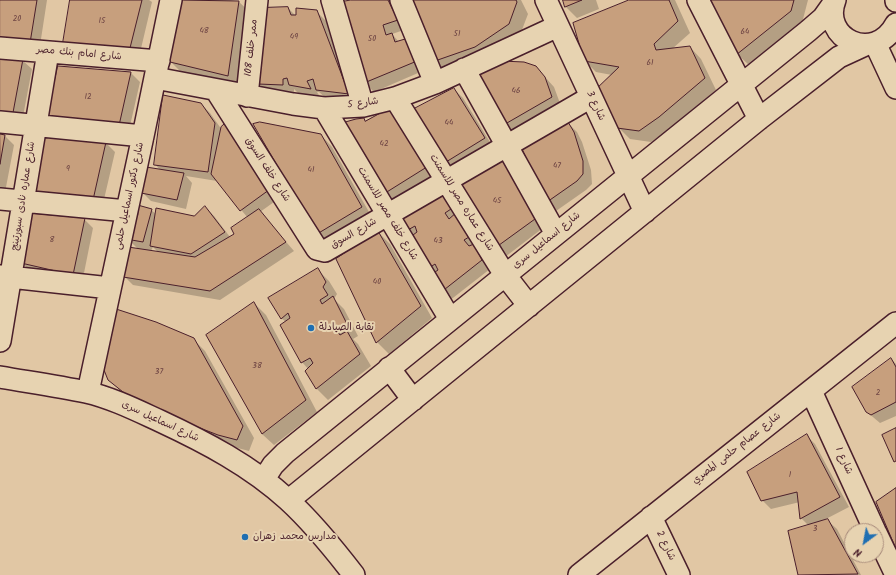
<!DOCTYPE html>
<html>
<head>
<meta charset="utf-8">
<style>
  body { margin:0 }
  #map { position:relative; width:896px; height:575px; overflow:hidden; background:#e1c7a4; font-family:Kalam,sans-serif }
  canvas { display:block }
  .north { position:absolute; left:844px; top:523px; width:40px; height:40px; box-sizing:border-box; background:#e7d3b1; border:1px solid #a88b7b; border-radius:50%; rotate:212deg; font-size:11px; font-weight:700; line-height:16px; text-align:center; color:#4a1f2b }
  .north::after { content:''; display:block; margin:auto; width:14px; height:18px; background:#1f6fb2; clip-path:polygon(50% 0,100% 100%,50% 72%,0 100%) }
</style>
</head>
<body>
<div id="map">
<canvas width="896" height="575"></canvas>
<div class="north">N</div>
</div>
<script>
const context = document.querySelector('canvas').getContext('2d');
context.lineJoin = 'round';
function fillPath(path, color) { context.fillStyle = color; context.fill(path, 'evenodd'); }
function trace(path, color, width, dash) { context.strokeStyle = color; context.lineWidth = width; context.lineCap = dash ? 'butt' : 'round'; context.setLineDash(dash || []); context.stroke(path); }
function write(font, color, halo, rows, align = 'center') {
  context.font = font + ' Kalam,"Playpen Sans Arabic",sans-serif'; context.lineWidth = 4; context.setLineDash([]); context.textBaseline = 'middle'; context.strokeStyle = halo; context.fillStyle = color; for (const [text, x, y, turn = 0] of rows) {
    context.save(); context.translate(x, y); context.rotate((+turn || 0) * Math.PI / 180); context.textAlign = isNaN(turn) ? turn : align; if (halo) context.strokeText(text, 0, 0); context.fillText(text, 0, 0); context.restore();
  }
}
fillPath(new Path2D(`
  M0,0h47l-8,52z
  M71,0h78l3,2 -13,55 -65,-5z
  M180,0h51l8,2 12,11 -12,75 -56,-14 -12,-12z
  M356,0h33l5,4 13,25 -15,5 7,8 6,-2 9,9 11,21 -51,22 -9,-9z
  M409,0h112l7,14 -8,21 -75,38 -12,-12z
  M564,0h32l3,9 -22,9 -11,-11z
  M632,0h43l15,33 -18,16 18,-2 11,12 15,31 -45,38 -20,14 -21,-3 -12,-12 -6,-52 -16,-3 -12,-12z
  M713,0h95l-6,23 -53,42 -12,-11z
  M288,8l9,9 19,-6 12,12 31,82 -30,-4 -10,-9h-2l5,8 -20,-3 -8,-8v7h-23l-12,-12z
  M22,60l10,9 -11,58 -21,-2z
  M59,67l72,6 9,9 -13,57z
  M536,67l18,20 7,19 -51,30 -9,-9z
  M454,89l9,9 30,49 -37,23 -9,-9z
  M201,104l9,9 12,17 59,67 -21,15 34,39 -74,49 -87,-15 -9,-9 14,-27 -11,-11 24,-28 5,4 38,3 11,-10 9,9 16,21 5,-3 13,-16 -31,-37 -31,-5 6,7 -6,26 -35,-8 -9,-9 18,-22 -5,-6zM153,247l5,5 -7,-1z
  M366,122l72,52 -46,29 -9,-9z
  M568,123l9,9 5,10 9,28 1,14 -6,6 -30,21 -8,-9z
  M0,135l5,1 9,9 -11,58 -3,-1z
  M321,135l11,12 41,72 -43,26 -12,-12z
  M43,136l63,7 9,9 -13,56z
  M513,170l30,58 -38,29 -9,-9z
  M445,195l45,74 -41,32 -42,-70z
  M84,219l9,9 -11,55 -51,-11 -9,-9z
  M378,232l12,12 42,74 -43,36 -12,-12 -40,-82z
  M318,270l11,11 8,13 -3,5 10,10 14,27 -5,3 5,5 13,22 -43,34 -12,-12 -8,-19 -6,-7 -16,-40 -5,-4z
  M254,303l12,12 51,97 -43,33 -12,-11z
  M193,339l12,12 49,87 -5,13 -19,-5 -89,-39 -20,-16 -12,-12z
  M891,359l5,5v52l-16,7 -13,-11z
  M806,435l9,9 34,63 -27,14 5,-1 10,9 24,46h-62l-10,-43 20,-6 -8,-8 -1,-16 -29,7 -9,-9z`), '#0003');
const building = new Path2D(`
  M0,0h37l-7,43 -30,-3z
  M70,0h72l-12,48 -67,-5z
  M179,0l60,1 -11,75 -58,-14z
  M351,0h37l10,20 -15,5 3,10 6,-2 3,9 10,-3 12,22 -53,22 -28,-80z
  M408,0h108l1,2 -8,22 -34,23 -43,15z
  M563,0h19l-17,7z
  M629,0h40l9,21 -24,23 2,6 34,-4 15,32 -46,39 -20,14 -22,-3 -23,-37 25,-24 -35,-6 -11,-38z
  M711,0h83l-3,11 -55,44z
  M288,7l3,8h5v-7l21,2 32,84 -33,-4 -3,-11 -6,2 4,8 -22,-4 -2,-7 -4,1v6l-25,-1 3,-76z
  M0,56l23,3 -11,59 -12,-1z
  M501,61l23,1 12,4 9,11 7,20 -52,30 -26,-50z
  M58,66l73,6 -13,58 -73,-6z
  M454,88l31,50 -39,24 -34,-52z
  M163,95l38,8 14,20 -7,49 -54,-7z
  M394,106l36,59 -48,30 -44,-71 18,-5 8,-1 1,3z
  M228,121l45,66 -33,24 -29,-37 10,-47z
  M260,122l61,12 41,73 -45,27 -64,-110z
  M568,122l6,10 9,29v13l-6,7 -30,21 -26,-55z
  M0,134l5,1 -5,29z
  M42,135l64,7 -13,58 -61,2z
  M504,159l31,60 -40,29 -36,-64z
  M146,167l38,6 -7,27 -36,-7z
  M446,194l8,13 -9,6 4,6 8,-7 12,25 -5,3 5,6 5,-2 8,16 -42,33 -11,-17 9,-6 -3,-6 -9,6 -17,-32 8,-6 -2,-6 -9,5 -8,-10z
  M134,204l18,5 -9,33 -17,-3z
  M205,206l20,26 -34,22 -41,-8 6,-38 38,8z
  M259,209l27,33 -76,49 -87,-14 5,-30 67,10 39,-23 -3,-6z
  M29,213l56,5 -12,57 -52,-12z
  M378,231l43,75 -45,37 -40,-84z
  M318,268l8,14 -3,5 5,8 -8,5 2,4 11,-8 14,28 -10,7 3,4 7,-4 13,23 -44,35 -11,-18 8,-8 -3,-5 -9,5 -21,-38 10,-7 -2,-5 -7,6 -13,-21z
  M254,302l52,98 -44,34 -56,-99z
  M113,308l43,14 38,16 49,88 -6,14 -19,-5 -72,-28 -18,-11 -20,-16 -6,-15z
  M891,358l5,9v35l-25,13 -5,-3 -14,-25z
  M896,428v33l-2,1 -12,-27z
  M807,434l33,63 -40,22 -3,-27 -36,9 -14,-29z
  M896,488v61l-20,-47z
  M828,519l30,55 -60,1 -10,-44z`);
fillPath(building, '#c79f7d');
trace(building, '#4a1f2b', 1);
const minor = new Path2D(`
  M332,0l31,106
  M401,0l34,83
  M546,0l99,212
  M698,0l61,119
  M835,0c-15,38 39,65 61,24
  M896,0v1
  M875,43l21,45
  M0,48l159,13
  M464,69l92,165
  M155,78l138,26 31,4 39,-2 32,-8 40,-15 123,-57
  M216,90l101,159 8,2 266,-154
  M247,96l10,-96
  M395,98l110,177 24,31
  M324,108l126,211
  M0,122l143,14
  M0,199l127,12
  M0,276l110,12
  M0,341l48,-289
  M389,368l24,32
  M0,377c29,5 58,9 86,15 26,6 50,18 74,29 45,21 91,45 128,79 24,22 46,49 66,75
  M811,391l64,140
  M88,392l55,-256 28,-136
  M264,479l9,-14 12,-12 523,-422 15,-13 10,-14
  M289,500l470,-381 80,-62 26,-12
  M651,517l28,58
  M876,533l20,42
  M579,575l317,-252`);
trace(minor, '#4a1f2b', 24);
trace(minor, '#e7d3b1', 21);
for (const [x, y, r, color] of [
  [311,328,4,"#1f6fb2"],
  [245,537,4,"#1f6fb2"]
]) { const dot = new Path2D(); dot.arc(x, y, r, 0, 2 * Math.PI); context.fillStyle = color; context.fill(dot); trace(dot, '#e7d3b1', 1.5); }
write('8px', '#693f40', null, [
  ["20",17,20],
  ["15",102,22],
  ["48",204,32],
  ["64",745,33],
  ["51",457,35],
  ["49",294,38],
  ["50",372,40],
  ["61",650,64],
  ["46",516,92],
  ["12",88,98],
  ["44",449,124],
  ["42",384,145],
  ["47",557,167],
  ["9",68,170],
  ["41",311,171],
  ["45",497,202],
  ["8",52,241],
  ["43",438,242],
  ["40",377,283],
  ["38",257,367],
  ["37",159,373],
  ["2",878,394],
  ["1",790,476],
  ["3",815,530]
]);
write('10px', '#4a1f2b', '#e7d3b1', [
  ["ممر خلف 108",252,48,-84],
  ["شارع امام بنك مصر",79,54,5],
  ["شارع 5",363,104,-8],
  ["شارع 3",595,106,65],
  ["شارع خلف السوق",267,170,57],
  ["شارع عماره نادى سبورتينج",24,196,-81],
  ["شارع دكتور اسماعيل حلمى",130,196,-78],
  ["شارع عماره مصر للاسمنت",461,203,58],
  ["شارع خلف مصر للاسمنت",387,214,59],
  ["شارع السوق",354,234,-30],
  ["شارع اسماعيل سرى",547,241,-39],
  ["شارع اسماعيل سرى",160,422,25],
  ["شارع عصام حلمى المصري",737,449,-38],
  ["شارع 1",843,461,65],
  ["شارع 2",665,546,64]
]);
write('10px', '#4a1f2b', '#e7d3b1', [
  ["نقابة الصيادلة",319,328],
  ["مدارس محمد زهران",253,537]
], 'left');
</script>
</body>
</html>
